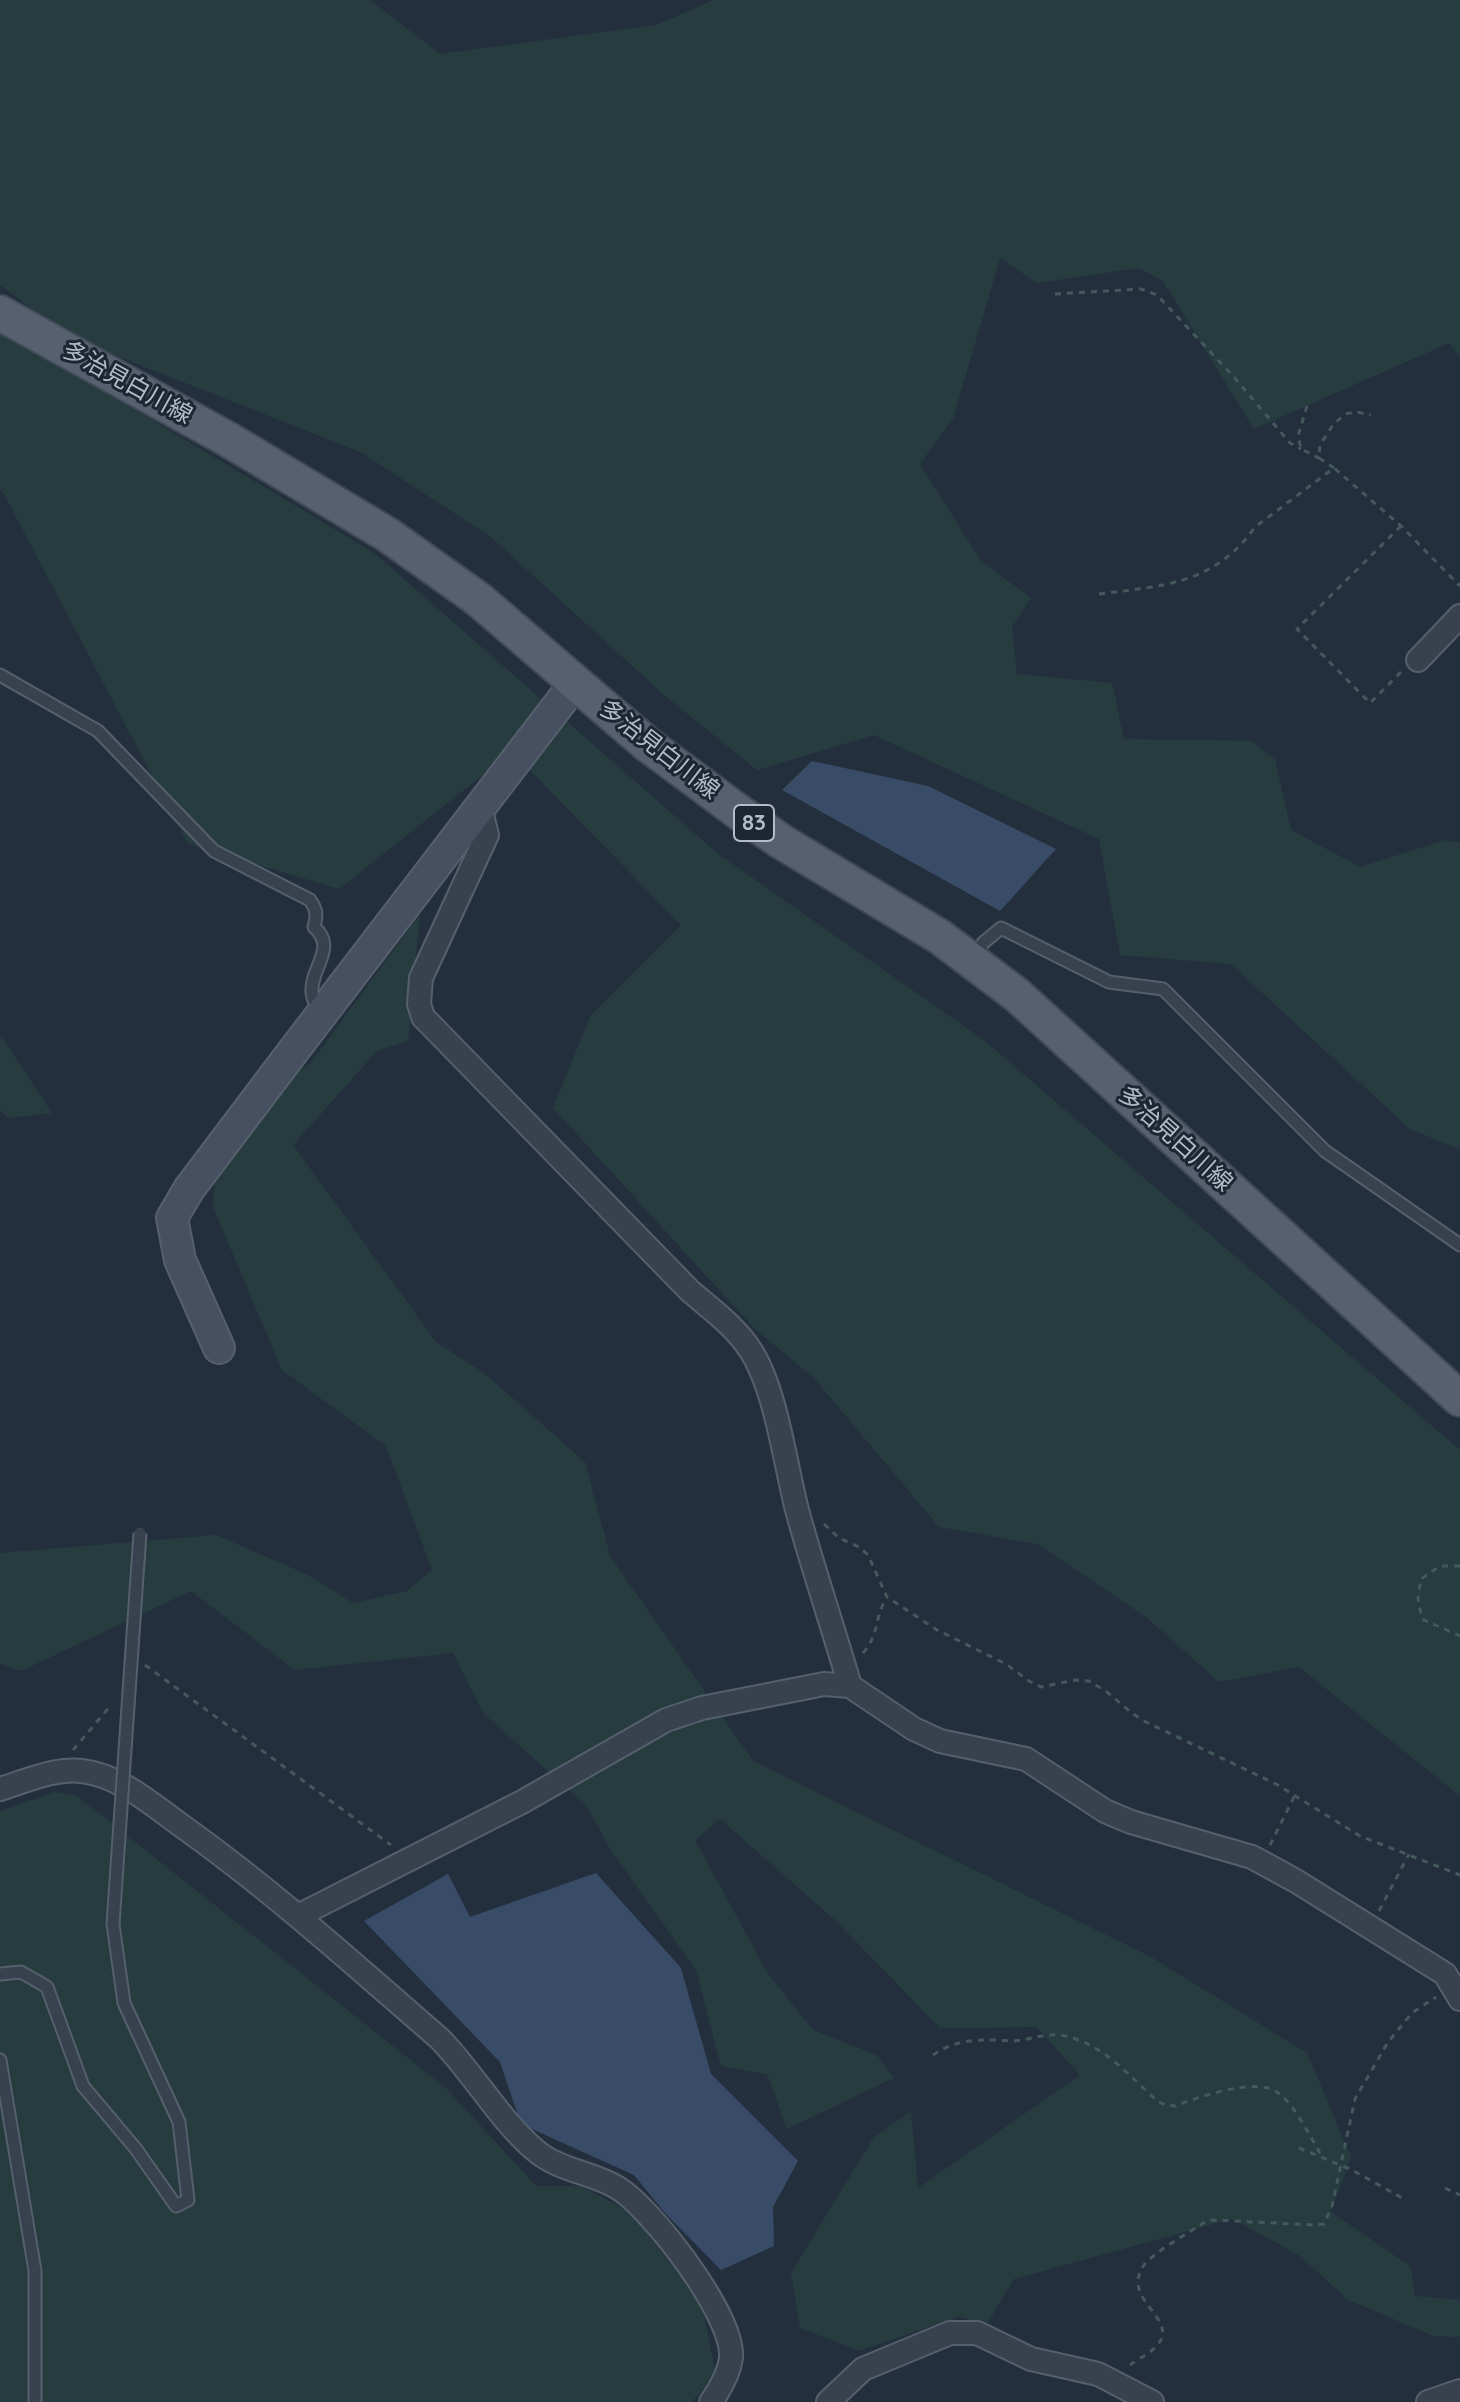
<!DOCTYPE html>
<html>
<head>
<meta charset="utf-8">
<style>
  body { margin:0 }
  canvas { display:block; background:#242f3e }
</style>
</head>
<body>
<canvas width="1460" height="2402"></canvas>
<script>
const context = document.querySelector('canvas').getContext('2d');
context.lineJoin = 'round';
function fillPath(path, color) { context.fillStyle = color; context.fill(path, 'evenodd'); }
function trace(path, color, width, dash) { context.strokeStyle = color; context.lineWidth = width; context.lineCap = dash ? 'butt' : 'round'; context.setLineDash(dash || []); context.stroke(path); }
function write(font, color, halo, rows, align = 'center') {
  context.font = font + ' Quicksand,"Noto Sans JP",sans-serif'; context.lineWidth = 6; context.setLineDash([]); context.textBaseline = 'middle'; context.strokeStyle = halo; context.fillStyle = color; for (const [text, x, y, turn = 0] of rows) {
    context.save(); context.translate(x, y); context.rotate((+turn || 0) * Math.PI / 180); context.textAlign = isNaN(turn) ? turn : align; if (halo) context.strokeText(text, 0, 0); context.fillText(text, 0, 0); context.restore();
  }
}
fillPath(new Path2D(`
  M0,0h370l70,54 216,-29 58,-25h746v357l-11,-14 -195,86 -91,-148 -24,-13 -102,15 -37,-25 -47,161 -33,45 61,97 50,37 -19,29 5,47 95,9 12,56 127,2 24,18 16,71 69,37 85,-27 15,3v306l-50,-20 -179,-165 -111,-9 -21,-116 -225,-104 -117,35 -94,-76 -172,-157 -129,-84 -290,-115 -72,-53z
  M0,329l373,223 344,301 268,188 475,409v346l-161,-129 -80,15 -73,-65 -108,-73 -99,-17 -125,-149 -59,-49 -202,-221 38,-93 90,-90 -169,-173 -173,137 -151,-45 -184,-350 -4,-4z
  M420,914l-12,127 -31,10 -84,94 143,197 48,31 101,89 25,94 143,205 398,196 156,96 44,104 -20,55 79,54 5,30 45,4v37l-26,-1 -86,-36 -49,-45 -67,-36 -218,60 -27,45 -28,-7 -100,34 -59,-23 -9,-55 83,-136 37,-26 7,77 162,-113 -44,-48 -96,1 -105,-108 -115,-101 -25,21 73,134 45,56 64,25 17,23 -107,51 -20,-55 -46,-8 -25,-96 -86,-121 -23,-43 -103,-92 -31,-61 -158,17 -104,-79 -170,80 -21,-7v-111l216,-18 90,39 47,29 54,-12 25,-21 -46,-124 -104,-76 -69,-163 5,-88 92,-55z
  M0,1037l6,6 46,70 -44,5 -8,-8z
  M55,1792l22,4 369,292 90,98h45l49,26 71,90 15,72 -24,28h-692v-591z`), '#263c3f');
fillPath(new Path2D(`
  M812,761l116,25 128,63 -56,62 -218,-121z
  M596,1873l85,95 30,106 87,87 -25,46 1,39 -53,24 -56,-57 -31,-38 -113,-51 -21,-62 -136,-141 84,-47 22,43z`), '#394c67');
const lane = new Path2D(`
  M0,675l98,56 116,120 96,49c7,10 7,15 4,27 24,21 -4,41 -2,65 0,6 4,13 6,18
  M974,960l9,-17 18,-15 108,54 54,7 162,162 135,94
  M0,1974l21,-2 26,15 36,99 53,63 40,57 12,-6 -9,-78 -55,-119 -11,-79
  M0,2060l35,211v131`);
const street = new Path2D(`
  M1418,660l42,-44
  M480,807l7,28 -66,143 -2,26 4,13 267,274c21,18 46,36 61,60 25,39 34,112 46,159 16,59 36,117 53,176
  M0,1789c26,-8 54,-21 82,-18 37,4 72,35 100,55 91,65 174,140 258,213 34,35 58,79 95,111 24,21 57,22 83,38 34,21 117,129 113,170 -2,16 -11,31 -20,44
  M298,1916l224,-114 144,-82 36,-12 122,-24 26,2 64,43 26,12 86,18 79,52 26,11 121,35 44,24 149,93 15,25
  M828,2402l35,-33 87,-36h27l54,26 67,15 54,28
  M1428,2402l32,-11`);
const secondary = new Path2D(`
  M219,1348l-39,-88 -8,-42 17,-29 105,-139 282,-368`);
const primary = new Path2D(`
  M0,313l229,127 159,95 90,64 169,145 93,69 42,29 158,95 77,58 443,404`);
trace(lane, '#565f6c', 15);
trace(street, '#565f6c', 26);
trace(secondary, '#565f6c', 34);
trace(primary, '#414a57', 38);
trace(new Path2D(`
  M1055,294l86,-5 16,6 76,81 57,67 11,6
  M1307,406l-9,30 3,13 18,9
  M1334,468l-15,-10 1,-13 13,-20 12,-11 11,-2 15,3
  M1401,526l-104,103 73,74 32,-32
  M1099,594c64,-8 116,-10 156,-67l79,-59 67,58 59,60
  M824,1524l15,14 20,9 9,8 19,42 50,33 69,34 23,17 12,6 34,-7 14,1 18,11 26,22 13,8 130,62 84,52 100,39
  M1460,1566h-20l-19,13 -3,19 4,21 38,17
  M863,1653c17,-20 11,-35 23,-54
  M145,1665l246,180
  M73,1750l39,-46
  M1270,1845l25,-50
  M1379,1911l30,-57
  M933,2055c24,-17 50,-16 78,-14 16,0 33,-8 49,-6 40,6 69,40 97,66l9,4 9,1c23,-9 81,-29 102,-14 18,12 34,47 46,66
  M1299,2148l53,22 52,29
  M1445,2188l15,7
  M1130,2365c8,-6 23,-13 29,-22 18,-26 -39,-44 -15,-78 10,-13 46,-33 61,-43l8,-2 102,5 9,-1 8,-18 23,-107 33,-57 24,-29 24,-16`), '#44595c', 3, [6, 6]);
trace(lane, '#38414e', 11);
trace(street, '#38414e', 22);
trace(secondary, '#465061', 30);
trace(primary, '#56606e', 34);
const laneBridge = new Path2D(`
  M113,1924l27,-391`);
trace(laneBridge, '#565f6c', 15, []);
trace(laneBridge, '#38414e', 11);
for (const [x, y, w] of [
  [754,823,40]
]) { const box = new Path2D(); box.roundRect(x - w / 2, y - 18, w, 36, 6); context.fillStyle = '#1d2633'; context.fill(box); trace(box, '#b4bcc9', 2); }
write('bold 22px', '#b4bcc9', null, [
  ["83",754,823]
]);
write('24px', '#b4bcc9', '#1d2633', [
  ["多治見白川線",127,383,29],
  ["多治見白川線",659,750,38],
  ["多治見白川線",1175,1139,42]
]);
</script>
</body>
</html>
